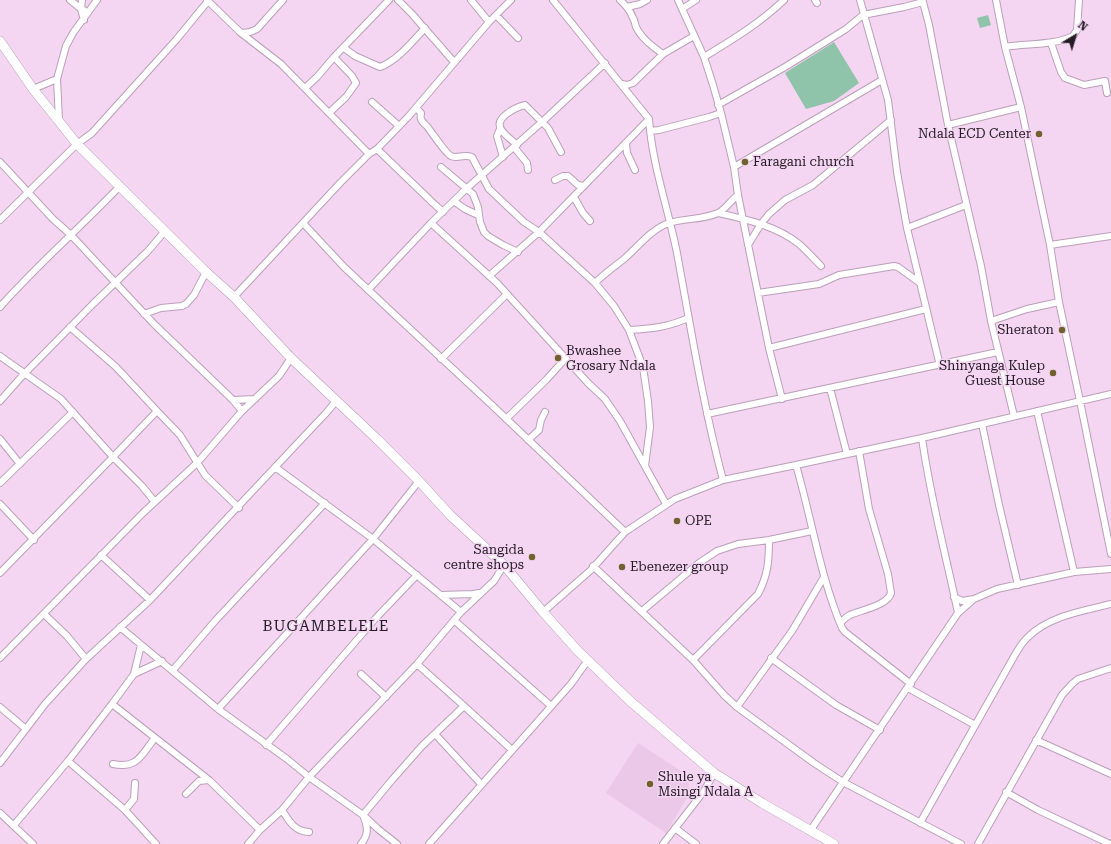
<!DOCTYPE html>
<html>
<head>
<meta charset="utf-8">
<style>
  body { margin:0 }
  #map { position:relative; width:1111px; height:844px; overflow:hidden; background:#f4d6f2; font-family:"Roboto Serif",serif }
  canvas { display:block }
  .north { position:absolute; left:1055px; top:16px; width:40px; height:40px; -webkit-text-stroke:3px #f4d6f2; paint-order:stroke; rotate:38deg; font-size:11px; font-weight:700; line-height:16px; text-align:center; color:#251b25 }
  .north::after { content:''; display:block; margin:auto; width:14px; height:18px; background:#251b25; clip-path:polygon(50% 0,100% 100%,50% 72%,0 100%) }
</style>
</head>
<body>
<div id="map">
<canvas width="1111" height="844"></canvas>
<div class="north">N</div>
</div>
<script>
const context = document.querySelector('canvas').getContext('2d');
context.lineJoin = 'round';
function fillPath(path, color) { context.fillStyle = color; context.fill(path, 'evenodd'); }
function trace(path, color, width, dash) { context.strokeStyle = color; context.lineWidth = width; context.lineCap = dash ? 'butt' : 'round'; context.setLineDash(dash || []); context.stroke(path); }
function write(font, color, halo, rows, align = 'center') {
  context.font = font + ' "Roboto Serif",serif'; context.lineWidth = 3; context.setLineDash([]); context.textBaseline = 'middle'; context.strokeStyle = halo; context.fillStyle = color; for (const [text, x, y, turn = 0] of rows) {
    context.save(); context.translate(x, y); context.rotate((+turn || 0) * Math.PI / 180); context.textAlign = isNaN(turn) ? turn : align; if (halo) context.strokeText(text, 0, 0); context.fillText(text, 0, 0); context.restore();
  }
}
fillPath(new Path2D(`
  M638,743l49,32 3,18 -24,40 -60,-40z`), '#ebc7e8');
fillPath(new Path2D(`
  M988,15l3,10 -11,3 -3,-10z
  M834,42l25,41 -25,18 -28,8 -21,-36z`), '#8fc3aa');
const street = new Path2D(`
  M70,0l11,9 3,11
  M82,0l-1,9 3,1
  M207,0l34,33 40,31 88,90
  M398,0l14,14 42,48
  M471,0l18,22
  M553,0l96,119c3,45 19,89 28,134 14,76 26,152 46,227
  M620,0c6,6 10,10 13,18 2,3 2,6 3,9 6,12 17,20 27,27
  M678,0l26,57 9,28 8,28 13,54 4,28 31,153 13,51
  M815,0l2,3
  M860,0l28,100 9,72 10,56 33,138
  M996,0l9,47 16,60 29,138 9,57 21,99 31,153
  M923,2l6,23 19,100
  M627,7l13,-3 7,-4
  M682,9l14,-9
  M496,15l22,23
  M241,33l9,-1 7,-3 26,-29
  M1051,43l10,29 4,6 19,7 21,-4 2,12
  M1005,47c22,-4 47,-1 68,-11l4,-6 2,-30
  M344,48l11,8 25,11c17,-6 33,-26 45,-39
  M704,57c28,-17 56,-34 80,-57
  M622,84l5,1 6,-2 30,-29 31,-18
  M305,88l12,-11 17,-20 55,-57
  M33,89l24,-10
  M372,102l27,24
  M718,105l67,-38 61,-38 17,-14 41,-8 19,-5 -1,-2
  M416,108l5,5c0,2 -1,4 0,6 1,4 6,6 8,10 4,5 17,25 22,27 6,3 12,-2 21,1l17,32 35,33 15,10 56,51 19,23 15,24 14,37 5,34 2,26 -5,39
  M330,112l16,-15 10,-14 -4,-7 -18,-19
  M59,120l-2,-41 9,-33 7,-13 24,-33
  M500,129l-3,7 6,21
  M650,131l9,-1 50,-13 12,-4
  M626,143l1,10 8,17
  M517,145c-5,-5 -13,-10 -16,-16 -7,-11 15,-22 24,-24l23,23 13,24
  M514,147l13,16 1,7
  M377,149l56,54 10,9
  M0,162l53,57 18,16 83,89 79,76 9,11
  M441,167l32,27 5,13 2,15 4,10 4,4 15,9 15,7
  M734,167l148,-87
  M555,180l8,-4h5l10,9 6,1
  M574,197l9,16 7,8
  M455,202l10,7 13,6
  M718,213c27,6 59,13 81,31 8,7 15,15 22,22
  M0,220l77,-76 15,-11 84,-93 32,-39
  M303,223l41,44 51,48 100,93 130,124
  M431,223l66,60 91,100 17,16 15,22 46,83
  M907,228l59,-23
  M748,245l13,-21 8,-10 16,-14 28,-15 78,-65
  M1050,245l61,-9
  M489,276l50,-44 110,-113
  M595,283c9,-9 19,-16 29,-24 14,-12 27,-30 45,-36 16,-5 33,-3 49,-10 7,-3 13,-13 20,-18
  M368,290l63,-67 36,-35 75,-66 63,-59
  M758,293l61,-9 20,-9 55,-9 4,1 22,16
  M234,297l107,-115 28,-28 8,-5 31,-32 81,-95 22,-22
  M0,307c38,-43 81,-80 120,-121
  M144,314l17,-6 21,-2 4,-2 8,-9 12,-23
  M991,321l36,-12 32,-7
  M70,327l46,40 41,44
  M629,330c21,-1 40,-3 59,-12
  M769,348l157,-39
  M0,356l61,43 52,58 44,-46 23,24 25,40 34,33
  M441,359l66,-65
  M830,388l17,66
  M233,400l22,-1
  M0,401l24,-27 69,-70 55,-53 17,-20
  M1037,411l37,161
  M707,414l291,-62
  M1014,416l-23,-95 -10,-55 -33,-141 73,-18
  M506,419l40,-39 20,-22
  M982,424l17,81 19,80
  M922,438c8,59 24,117 36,175
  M0,439l20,25
  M528,440l11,-10 2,-10 4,-8
  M796,465c16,55 24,111 46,163l3,4 66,52
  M275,467l98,72 88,73
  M0,483l73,-71
  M0,504l34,36
  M101,555l49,45
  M593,566l100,94 31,35 13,12 77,56 29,19 118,62
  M0,573l113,-116 29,29 13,16
  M441,595l32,-1 6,-1
  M954,597l8,4 12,-2
  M642,611l57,-48 18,-12 21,-7 31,-4 43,-9
  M543,612l48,-42 34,-38 50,-33 48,-19 73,-15 126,-27 189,-44
  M44,614l23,22 19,23
  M455,621l96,85
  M840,623c3,-3 6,-6 10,-8 11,-5 37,-9 41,-22l-3,-19 -19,-65 -10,-58
  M120,627l98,82 69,50 22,18 54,38 15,14 19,15
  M0,658l144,-146 53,-49 45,-52 37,-35 12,-18
  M771,658l65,47 44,25
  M693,660l65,-66c10,-19 11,-33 11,-54
  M173,670l42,-49 110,-118
  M134,674l28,-13
  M361,674l25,23
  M908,688l67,37
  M112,704l97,76 51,50 22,-20 27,-33 108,-113 44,-52 33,-31 10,-16
  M464,706l48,44
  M0,707l26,22
  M737,707l55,-76 32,-54
  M218,709l155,-170 46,-58
  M435,734l46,50
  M1036,740l75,34
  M266,745l109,-126 42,-44
  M68,761l57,49 31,34
  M0,763l45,-59 41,-45 64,-59 177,-188 9,-11
  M113,764c25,5 28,-9 42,-26
  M1006,792l32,18 72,34
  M186,794l13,-13 10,-1
  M125,810l9,-11 1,-16
  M282,810c7,11 12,21 27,22
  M0,813l33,31
  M920,823l96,-170c3,-5 7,-11 11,-15 21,-22 56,-27 84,-34
  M14,825l54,-64 44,-57 22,-30 7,-29
  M675,828l21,16
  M810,831l148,-218 16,-14 23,-10 77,-17 37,-3
  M248,844l12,-14
  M361,844c8,-10 7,-17 2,-29l29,-35 30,-34 42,-40 -47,-42
  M429,844l142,-160 17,-24
  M663,844l41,-53 10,-18
  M978,844l84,-149 10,-11 6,-5 33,-11`);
const secondary = new Path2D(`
  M0,41l33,48 44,55 129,128 28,25 57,61 87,82 41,41 31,34 54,50 39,47 34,38 53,51 84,72 48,30 72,41`);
trace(street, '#bb9fb9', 8);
trace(secondary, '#bb9fb9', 10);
trace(street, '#fff', 6);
trace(secondary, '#fff', 9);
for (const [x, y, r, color] of [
  [1039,134,4,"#71612e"],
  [745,162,4,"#71612e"],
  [1062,330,4,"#71612e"],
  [558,358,4,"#71612e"],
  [1053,373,4,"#71612e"],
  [677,521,4,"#71612e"],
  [532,557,4,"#71612e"],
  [622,567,4,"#71612e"],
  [650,784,4,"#71612e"]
]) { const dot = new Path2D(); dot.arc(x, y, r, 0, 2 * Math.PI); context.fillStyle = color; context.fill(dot); trace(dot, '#f4d6f2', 1.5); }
write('13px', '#251b25', '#f4d6f2', [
  ["Ndala ECD Center",1031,134,"right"],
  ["Faragani church",753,162],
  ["Sheraton",1054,330,"right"],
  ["Bwashee",566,351],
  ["Grosary Ndala",566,366],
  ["Shinyanga Kulep",1045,366,"right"],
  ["Guest House",1045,381,"right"],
  ["OPE",685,521],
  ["Sangida",524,550,"right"],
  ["centre shops",524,565,"right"],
  ["Ebenezer group",630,567],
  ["Shule ya",658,777],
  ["Msingi Ndala A",658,792]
], 'left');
context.letterSpacing = '1px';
write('15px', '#251b25', '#f4d6f2', [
  ["BUGAMBELELE",326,627]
]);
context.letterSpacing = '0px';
</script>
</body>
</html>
